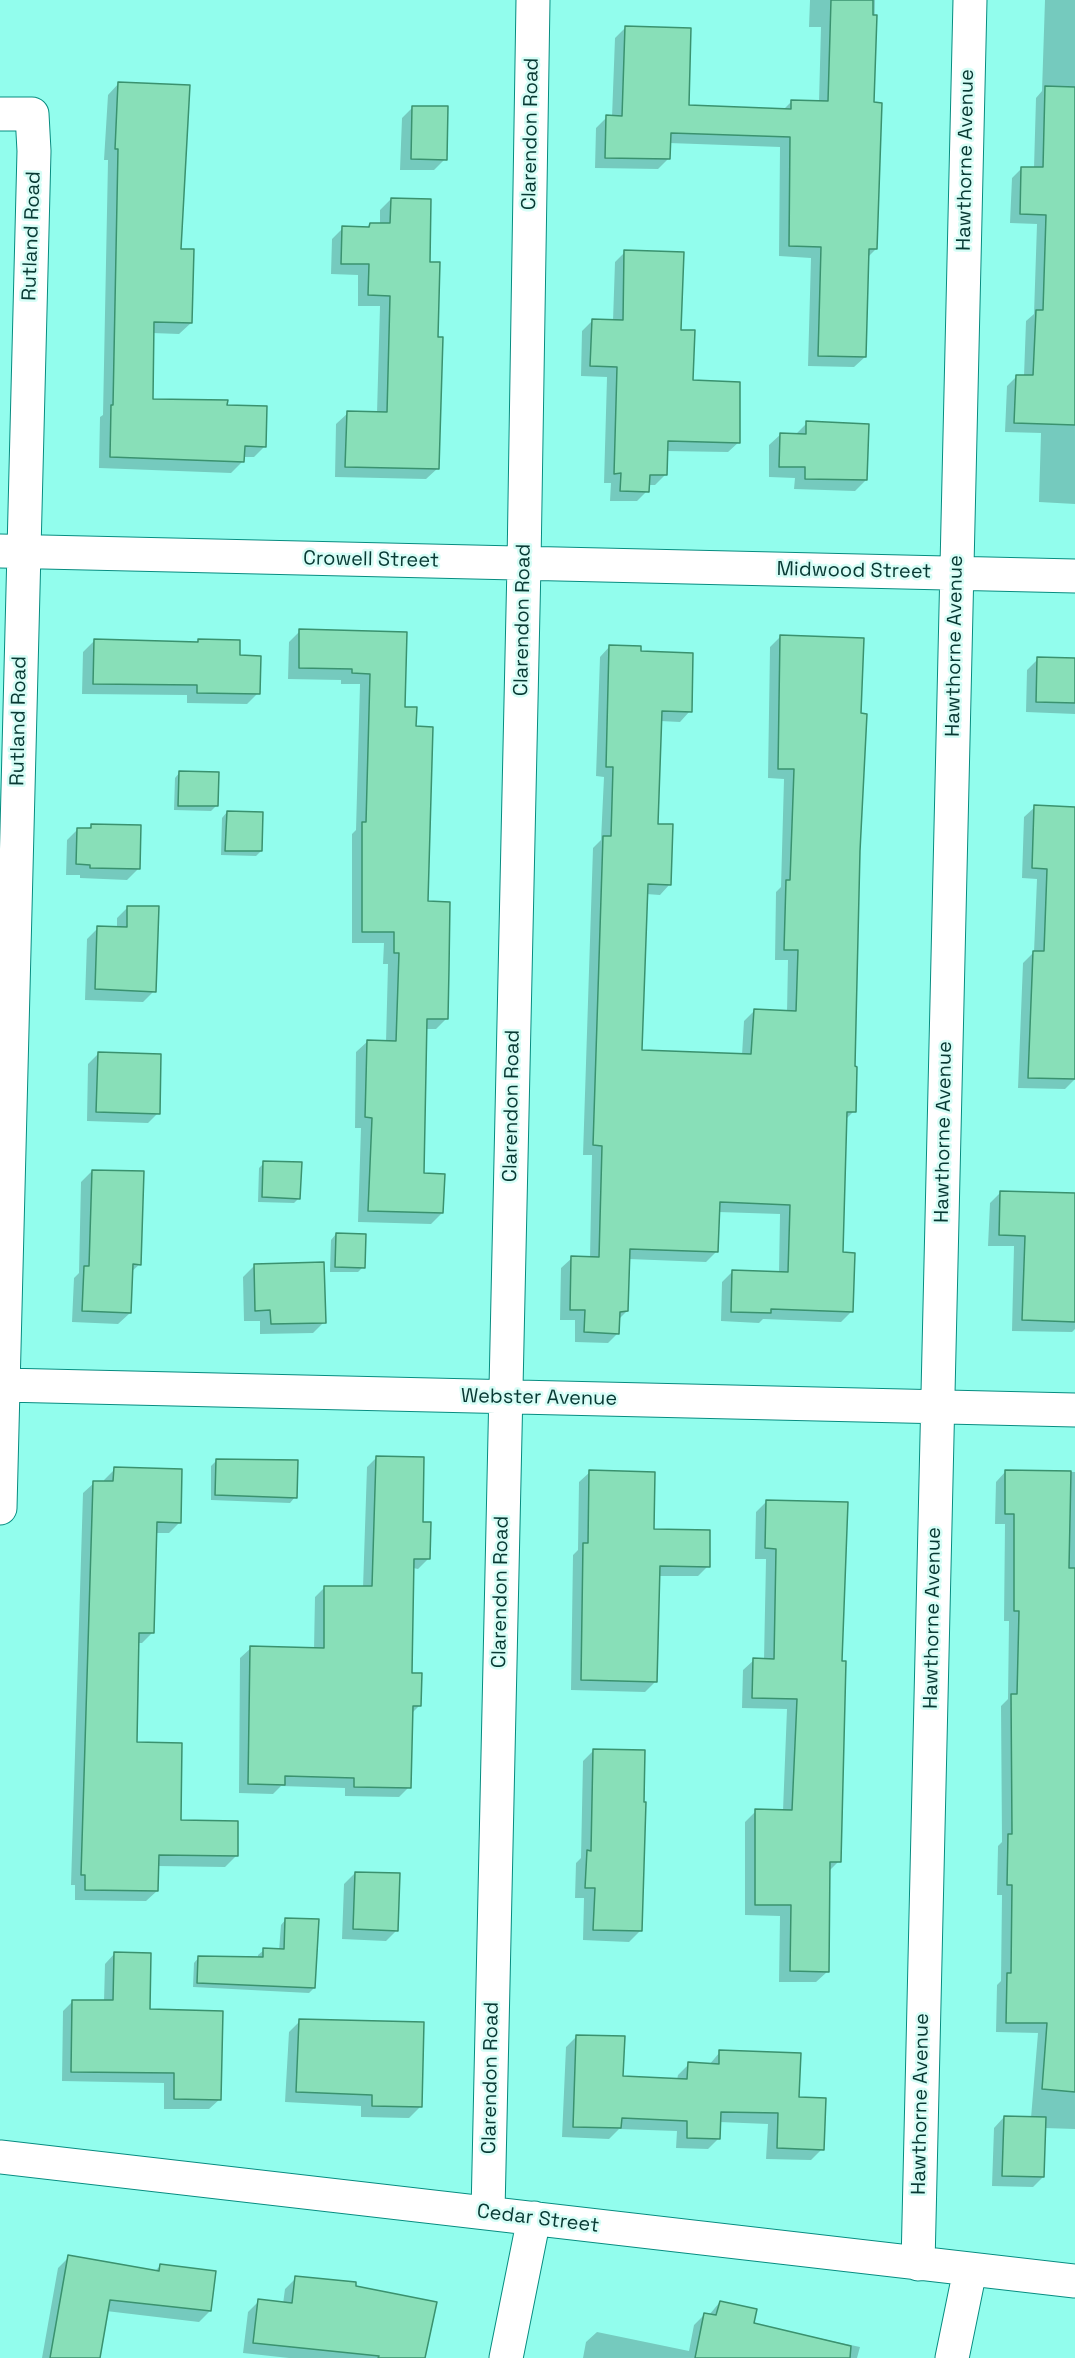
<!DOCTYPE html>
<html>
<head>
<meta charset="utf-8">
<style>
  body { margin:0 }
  canvas { display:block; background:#92fded }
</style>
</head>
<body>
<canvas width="1075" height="2358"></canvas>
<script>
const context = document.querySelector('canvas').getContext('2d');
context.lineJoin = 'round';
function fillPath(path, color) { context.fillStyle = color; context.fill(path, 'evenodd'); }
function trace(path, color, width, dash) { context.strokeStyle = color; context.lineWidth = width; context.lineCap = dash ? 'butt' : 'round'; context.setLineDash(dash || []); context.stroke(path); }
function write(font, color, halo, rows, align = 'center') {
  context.font = font + ' "Space Grotesk",sans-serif'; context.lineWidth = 5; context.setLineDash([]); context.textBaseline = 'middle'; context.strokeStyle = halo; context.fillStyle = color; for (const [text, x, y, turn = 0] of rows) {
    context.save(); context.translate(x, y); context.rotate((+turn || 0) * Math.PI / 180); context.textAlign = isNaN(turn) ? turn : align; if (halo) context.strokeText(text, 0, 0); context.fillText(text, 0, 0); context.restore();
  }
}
fillPath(new Path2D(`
  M810,0h65l-2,104 3,145 -8,8 -3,100 -11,10 -46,-1 3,-108 -32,-2 1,-109 -111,-4v15l-11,11 -63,-1 1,-40 11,-11h5l3,-79 11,-11 62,80 95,3 9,-9 27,1 2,-75h-12z
  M1045,0h30v504l-36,-2 2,-69 -36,-1 2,-46 10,-10h7l2,-55 8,-7 3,-90 -27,-1 2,-45 10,-10h12l2,-70 6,-7z
  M119,83l61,167 11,73 -12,11 -27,-1 -1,68 75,6 39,39 -11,11h-11l-1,5 -11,11 -132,-5 1,-51 3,-2 5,-255h-4l4,-65z
  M413,107l32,52 -11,11h-34l2,-52z
  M391,199l37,65 8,74 2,130 -12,11 -91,-2 1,-53 12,-11h29l3,-107h-22v-31l-27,-1 1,-35 11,-11 23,1 4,-5h10v-14z
  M625,252l55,79 12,51 47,60 -11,10 -62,-1 -1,24 -10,10h-7l-1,6 -10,10h-27l1,-18h-7l3,-106 -26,-1 1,-45 10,-10h21l2,-59z
  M807,423l59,57 -11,11 -61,-2 1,-11 -26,-1v-32l12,-11h15z
  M300,631l105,3 -1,74 10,20 12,175 21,115 -11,11h-10l-3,145 19,39 -11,11 -73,-2 3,-94h-6l1,-76 12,-11 18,1 2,-78h-5l1,-21h-32v-109l4,-4 4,-146h-19v-4l-53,-1 1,-37z
  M780,637l78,214 -4,260 -9,9 -4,134 11,57 -11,11 -78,-3 -4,4 -38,-2 1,-39 10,-10 47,1 1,-59 -62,-2 -1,39 -11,11 -78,-3 -1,52 -8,8 -1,14 -10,10 -33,-1v-22h-15l1,-52 11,-10h18l2,-103h-9l10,-307 8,-8 3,-63 -8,-1 4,-119 10,-11 29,7 51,58 -10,11 -20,-1 -3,104 13,59 -10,11 -14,-1 -5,157 101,4 2,-34 10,-10 33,1 1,-52h-13l1,-68 5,-5 3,-108 -16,-1 2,-131z
  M199,640l39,17 20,36 -11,11 -60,-1v-8l-105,-1 1,-42 11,-11 102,2z
  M1038,659l37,1v54l-49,-2 1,-42z
  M180,772l36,34 -5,5 -37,-1 1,-32z
  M1035,807l40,1v271l-10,10 -47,-1 5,-125 11,-11 3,-73 -15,-1 2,-61z
  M227,812l34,39 -5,5 -35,-1 1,-37z
  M92,825l46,44 -11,11 -47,-2v-3h-14l1,-35 11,-11h10z
  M128,907l26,84 -11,11 -58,-2 2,-61 11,-11h19v-10z
  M98,1054l60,59 -10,10 -61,-2 1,-57z
  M264,1163l35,35 -5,5 -36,-1 1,-34z
  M92,1171l48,93 -9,8 -1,41 -12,11 -46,-2 2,-44 5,-5 2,-91z
  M1001,1192l74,3v134l-3,3 -60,-1 2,-85h-26l2,-43z
  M336,1234l27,33 -5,5h-28l1,-32z
  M254,1266l70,56 -11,11 -53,1v-13h-16l-1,-44z
  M377,1457l45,66 7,35 -11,11 -5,-1 -2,107 9,30 -9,9 -2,73 -10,10 -54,-1v-8l-64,-2 -8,8 -34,-1 1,-135 11,-10 63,1 1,-52 10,-10 38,1 4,-121z
  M217,1460l78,37 -5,6 -79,-3v-34z
  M115,1469l65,53 -11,11h-14l-3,100 -10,10h-4l-2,100 44,79 56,34 -11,11 -68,-1v25l-11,10 -71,-1v-15h-4l12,-392 11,-10h10v-3z
  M1006,1471l69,1v657l-31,-1 -1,49 -10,10 -41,-1 2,-58 10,-11 27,1 7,-85 -42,-1 1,-47 4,-4 1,-86h-5l1,-49 4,-4 -1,-136 7,-7 1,-78h-5l1,-97h-10l1,-42z
  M590,1472l62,59 56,35 -10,10h-40l-2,105 -11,11 -74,-2 2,-135 5,-5 1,-68z
  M767,1501l73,162 -1,198 -11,11 -1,100 -11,10h-37l1,-66 -35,-1v-93l11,-11h27l4,-102 -45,-1 1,-38 11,-10h10l2,-101h-11l1,-47z
  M594,1750l46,181 -11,11 -46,-2 1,-42h-9l1,-35 5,-5 2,-97z
  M355,1873l42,57 -11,11 -44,-2 2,-55z
  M286,1919l28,69 -5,5 -116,-6 1,-24 5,-6 59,2v-4l6,-5 15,1 2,-26z
  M115,1953l33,58 72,88 -11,10h-45v-26l-102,-2 1,-70 10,-10h31l1,-37z
  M300,2021l120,86 -11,11 -48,-1v-11l-76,-4 4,-70z
  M577,2036l45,41 55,3 1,-5 11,-11 20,1 11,-13 78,47 24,50 -11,11 -45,-1 2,-35 -49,-2v16l-11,11 -32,-1 1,-17 -58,-2 -10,10 -47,-2 4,-90z
  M69,2257l85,15 6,-6 50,45 -11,11 -93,-11 -8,47h-56l16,-90z
  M296,2278l58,9 70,71h-135l-46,-5 5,-41 11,-11 24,3 2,-15z
  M720,2302l33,22 107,23 -3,11h-274l3,-16 11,-10 92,19 5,-26 11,-11 4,1z`), '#0003');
const building = new Path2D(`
  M831,0h42v15h4l-3,87 8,1 -5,146h-8l-3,108 -48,-1 3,-109 -32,-1 1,-109 -119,-4 -1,26 -65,-1 1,-43 16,1 3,-90 66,2 -2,77 102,4v-9l37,1z
  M118,82l72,3 -9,164h13l-2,74 -38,-1 -1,77 75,1 -1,5 40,1 -1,41 -21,-1 -1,16 -134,-5 1,-52h2l5,-256h-3z
  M1045,86l30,1v338l-61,-2 2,-48h17l3,-65h7l3,-95 -26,-1 1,-47h22z
  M412,106h36l-1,54 -36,-1z
  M391,198l40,1 -1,63h10l-2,75h5l-4,132 -94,-2 2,-56 40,1 3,-116 -22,-1 1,-31h-28l1,-38 27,1 1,-4h20z
  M624,250l60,2 -3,78h14l-2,50 47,2v61l-72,-2 -1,34h-17l-1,17 -29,-1 1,-18 -7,1 3,-107 -27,-1 2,-47 31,1z
  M806,421l63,3 -2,56 -62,-1v-12h-26l1,-34 26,1z
  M299,629l108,3 -2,75h12l-1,19 17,1 -5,174 22,1 -1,67 -1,50h-21l-3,154 21,1 -2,39 -75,-2 4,-93 -7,-1 2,-77 29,1 3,-88h-5v-21h-32v-110h4l4,-148 -18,-1v-4l-53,-1z
  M780,635l84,3 -3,75 6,1 -7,137 -5,215 2,1 -1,45h-9l-4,140 12,1 -2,59 -82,-3v4l-40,-1 1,-42 56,2 2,-67 -70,-3 -2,50 -88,-3 -2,62 -8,1 -1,22 -35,-2 1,-22h-15l1,-54 28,1 3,-111 -9,-1 10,-309h8l2,-69h-7l3,-122 32,1v5l52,2 -1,59 -30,-1 -4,113h15l-2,61 -23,-1 -6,166 109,4 3,-45 42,2 2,-61h-14l2,-70h4l4,-111h-16z
  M94,639l104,3v-3l42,1v15l21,1 -1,38 -63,-1v-8l-104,-1z
  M1037,657l38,1v45l-39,-1z
  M179,771l40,1 -1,34h-40z
  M1034,805l41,2v272l-47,-1 5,-127h11l3,-82 -15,-1z
  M227,811l36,1 -1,39h-37z
  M91,824l50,1 -1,44 -50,-1v-3l-14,-1 1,-36h14z
  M127,906h32l-3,86 -61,-3 2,-63 30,1z
  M98,1052l63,2 -1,60 -64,-2z
  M263,1161l39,1 -2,37 -38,-2z
  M92,1170l52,1 -3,94 -8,-1 -2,49 -49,-2 2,-45h5z
  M1000,1191l75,2v129l-53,-2 3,-84 -26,-1z
  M336,1233l30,1 -1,34 -30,-1z
  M324,1262l2,61 -55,1 -1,-14 -15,1 -1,-47z
  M376,1456l48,1 -1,65h8l-1,37h-16l-2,114h10l-1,33h-8l-2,82 -57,-1v-9l-69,-2v9l-37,-1 2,-138 74,2v-62h48z
  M216,1459l82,1 -1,38 -82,-3z
  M114,1467l68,2 -1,54 -24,-1 -3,111h-15l-2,109 45,1 -1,77 57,1v35l-79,-1 -1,36 -73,-1v-15h-4l12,-394h20z
  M589,1470l66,2 -1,57 56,1v37l-50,-1 -3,116 -76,-2 2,-137h5z
  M1005,1470l66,1 -2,97h6v524l-33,-3 5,-66h-41l1,-50h4l1,-88h-5l1,-51h4l-1,-140h6l2,-83h-5v-97h-9z
  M766,1500l82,2 -6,159h4l-5,201h-11l-1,110 -39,-1 1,-66h-36v-96l37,1 5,-111 -45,-1 1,-40 21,1 2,-110 -11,-1z
  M593,1749l52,1 -1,52h2l-4,129 -49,-1 2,-42h-10l2,-38 4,1z
  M355,1872l45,1 -2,58 -45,-2z
  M285,1918l34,1 -4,69 -118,-5 1,-27 65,1v-9l21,1z
  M114,1952l37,1 -1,56 73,2 -2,89 -47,-1v-26l-103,-1 1,-72h41z
  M299,2019l125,3 -2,85 -50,-1v-11l-76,-3z
  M576,2035l49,1 -2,40 64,3 1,-17 31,2v-14l82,3 -2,44 27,1 -2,52 -47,-2 1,-35 -57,-1 -1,27 -33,-1v-17l-65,-3 -1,10 -48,-1z
  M1004,2116l42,1 -2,60 -42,-1z
  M68,2255l91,16 1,-7 56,7 -5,40 -101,-11 -10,58h-50z
  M295,2276l61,6v4l81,16 -12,56h-47l1,-2 -126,-13 5,-44 34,4z
  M720,2301l37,8 -3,14 97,23 -1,12h-155l9,-45 12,2z`);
fillPath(building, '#88dfb8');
trace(building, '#3a926f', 1.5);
const minor = new Path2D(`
  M0,114h32l2,37 -34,1357
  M0,551l1075,25
  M3,1385l1072,25
  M0,2157l1075,124
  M488,2212l36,-1648 9,-564
  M918,2264l52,-2264
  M506,2358l28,-140
  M952,2358l18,-88`);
trace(minor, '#078d81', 35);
trace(minor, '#fff', 33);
write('20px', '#083933', '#d6fdf6', [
  ["Clarendon Road",531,134,-89],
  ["Hawthorne Avenue",966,160,-89],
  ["Rutland Road",32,236,-88],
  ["Crowell Street",371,560,1],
  ["Midwood Street",854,571,1],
  ["Clarendon Road",523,620,-89],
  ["Hawthorne Avenue",955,646,-89],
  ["Rutland Road",19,721,-89],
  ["Clarendon Road",512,1106,-89],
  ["Hawthorne Avenue",944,1132,-89],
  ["Webster Avenue",539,1398,1],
  ["Clarendon Road",501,1592,-89],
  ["Hawthorne Avenue",933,1618,-89],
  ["Clarendon Road",491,2078,-89],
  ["Hawthorne Avenue",921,2104,-89],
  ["Cedar Street",538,2219,7]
]);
</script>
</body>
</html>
